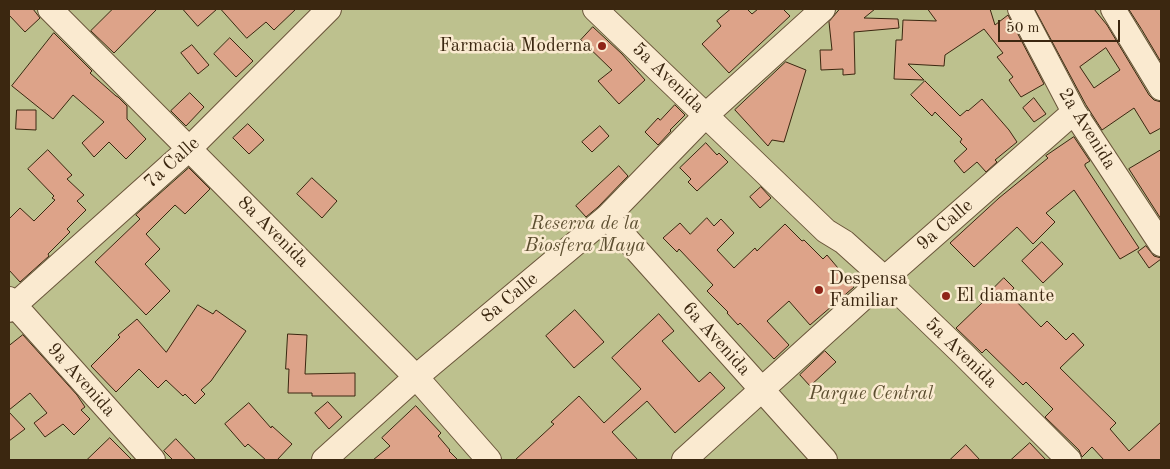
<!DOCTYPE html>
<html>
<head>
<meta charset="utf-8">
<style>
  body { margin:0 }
  #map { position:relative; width:1170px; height:469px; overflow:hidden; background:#f7dfb7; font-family:"Old Standard TT",serif }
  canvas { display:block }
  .frame { position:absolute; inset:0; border:10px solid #3b2710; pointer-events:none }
  .scale { position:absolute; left:998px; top:20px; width:122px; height:22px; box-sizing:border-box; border:2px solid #3b2710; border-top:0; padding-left:6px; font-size:15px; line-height:18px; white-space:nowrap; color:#3b2710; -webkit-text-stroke:4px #faead0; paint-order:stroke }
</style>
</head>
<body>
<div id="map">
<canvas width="1170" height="469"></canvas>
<div class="frame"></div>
<div class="scale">50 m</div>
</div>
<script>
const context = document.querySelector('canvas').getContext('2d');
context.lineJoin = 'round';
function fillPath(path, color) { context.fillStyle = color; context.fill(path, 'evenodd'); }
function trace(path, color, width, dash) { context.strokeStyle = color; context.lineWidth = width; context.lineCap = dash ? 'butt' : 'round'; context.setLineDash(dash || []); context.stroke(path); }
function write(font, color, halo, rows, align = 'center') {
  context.font = font + ' "Old Standard TT",serif'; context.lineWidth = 5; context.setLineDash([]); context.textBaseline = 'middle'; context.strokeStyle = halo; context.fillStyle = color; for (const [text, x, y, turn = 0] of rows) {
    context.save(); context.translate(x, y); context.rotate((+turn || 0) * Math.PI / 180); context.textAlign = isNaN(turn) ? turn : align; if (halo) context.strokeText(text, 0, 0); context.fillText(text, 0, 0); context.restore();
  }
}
fillPath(new Path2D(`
  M9,9h1152v451h-1152z`), '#bdc18e');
const building = new Path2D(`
  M9,9h24l7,9 -15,14 -16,-17z
  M113,9h44l-43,44 -23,-22z
  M183,9h34l-19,17z
  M221,9h75l-22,21 -8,-8 -19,16z
  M731,9h16l5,5 6,-5h25l7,7 -61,57 -27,-29 19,-18 -4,-5z
  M840,9h35l-11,9 34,1 1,9 -45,4 1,42 -12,1v-6l-22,1 -1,-20h12l-3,-28z
  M928,9h62l5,16 13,-10 36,69 -23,13 -12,-17 4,-3 -16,-20 6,-4 -19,-24 -39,26 -1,11 -36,-2 16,16 -30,-1 2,-39h6l1,-20 33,1z
  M1035,9h59l13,16 42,70 5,5 7,2v26l-11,6 -16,-26 -32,22 -16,-25zM1106,48l14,22 -26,18 -14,-21z
  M1129,9h32v53l-19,-32z
  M593,27l29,27 23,26 -26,24 -21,-23 14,-11 -31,-30z
  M54,33l38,38 -2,2 26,23 2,1 9,9v13l19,20 -20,20 -17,-17 -15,15 -12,-14 22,-21 -31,-27 -20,24 -41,-33z
  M230,38l23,23 -17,16 -22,-23z
  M192,45l17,20 -11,9 -17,-21z
  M786,62l20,8 -22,72 -12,-2 -4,6 -33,-36z
  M925,81l35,35 7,-6 1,1 14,-12 27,31 8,12 -22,18 2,2 -11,10 -9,-10 -13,11 -10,-12 13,-12 -7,-7 2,-3 -27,-27 -3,4 -21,-21z
  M190,93l14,14 -18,19 -15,-15z
  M1034,98l12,16 -12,8 -11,-14z
  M675,105l10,10 -15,15 1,1 -13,14 -13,-13 13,-14 2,2z
  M17,110h19v20l-20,-1z
  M248,124l16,16 -15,14 -16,-16z
  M600,126l9,10 -17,16 -10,-10z
  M1074,137l16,24 -5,3v2l54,82 -19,11 -46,-69 -28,23 9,9 -22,22 -16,-17 -43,40 -24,-24 49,-45 49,-40 -2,-2z
  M706,143l11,12 2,-2 9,9 -31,29 -9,-9 3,-3 -11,-11z
  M48,150l24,25 -5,4 17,16 -7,6 9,9 -19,19 3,3 -22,22 1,2 -29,26 -11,-12v-51l11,-11 14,13 21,-21 -3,-2 2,-2 -26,-27z
  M1161,150v69l-32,-50z
  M619,166l9,10 -30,31 -12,10 -10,-11z
  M189,168l21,21 -25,25 -10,-9 -29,29 14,15 -15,15 25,27 -24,24 -51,-53 45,-43 -4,-4z
  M312,178l25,23 -15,17 -25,-24z
  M761,187l10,11 -11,10 -10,-11z
  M707,218l7,8 7,-7 13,14 -17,17 17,18 21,-20 2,3 28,-27 17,17 2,-1 19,19 4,-4 27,32 -44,38 -21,-24 -22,20 22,24 -15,14 -34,-36 -2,2 -11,-12 1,-1 -21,-21 6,-6 -34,-36 -2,3 -14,-14 17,-15 10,11z
  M1042,242l21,22 -20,19 -21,-22z
  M1146,246l8,10 7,2v1l-12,9 -11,-16z
  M1004,278l10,10 -5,6 32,33 6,-6 19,19 7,-7 11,12 -24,23 56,55 -6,6 19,22 32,-29v38h-57l-12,-13 -10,10 -3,-7 -34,-33 8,-8 -27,-27 -3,3 -37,-36 -4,4 -26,-25 26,-25 -2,-1z
  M198,305l15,9 3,-4 30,21 -35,50 -10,9 4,4 -10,10 -10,-10 -2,2 -17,-16 -8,8 -19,-19 -23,23 -25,-26 29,-29 -2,-2 19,-16 29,33z
  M575,310l29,32 -30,26 -28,-32z
  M659,314l15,17 -12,10 37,41 11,-10 15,16 -50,45 -28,-32 -35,31 26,28h-123l39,-36 -3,-2 28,-26 25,27 37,-34 -29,-31z
  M288,334l19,1 -2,39 50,-1v23h-43v-3h-24l1,-24h-3z
  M23,335l54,60 8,12 -4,3 9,9 -16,16 -11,-11 -18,13 -11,-14 13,-10 -17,-20 -21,17v-64z
  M825,351l11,11 -26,24 -10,-11z
  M328,402l14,15 -13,12 -14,-16z
  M249,403l22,25 1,-2 20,18 -15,16h-11l-18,-16 -3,3 -20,-23z
  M416,406l25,27 -3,3 12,14 -1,1 9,9h-85l17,-14 -8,-8z
  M9,412l16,17 -16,12z
  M110,438l22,22h-45z
  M176,439l20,21h-23l-9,-9z
  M1030,443l16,17h-35z
  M966,445l14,15h-30z`);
fillPath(building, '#dda389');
trace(building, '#3b2710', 1);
const minor = new Path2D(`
  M50,9l366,368 73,83
  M595,9l231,222 18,11 40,36 79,76 106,106
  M1020,9l54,103 87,132
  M1113,9l48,79
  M607,217l218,243
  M9,299l144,161
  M9,310l181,-162 139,-139
  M324,460l92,-83 191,-160 99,-102 117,-106
  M684,460l190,-172 200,-176`);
trace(minor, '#6a553a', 26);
trace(minor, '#faead0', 24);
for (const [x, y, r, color] of [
  [602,46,5,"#8f2418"],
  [819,290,5,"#8f2418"],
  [946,296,5,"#8f2418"]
]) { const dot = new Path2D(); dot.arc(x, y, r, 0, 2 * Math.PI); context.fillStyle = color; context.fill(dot); trace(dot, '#faead0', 2); }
write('19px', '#3b2710', '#faead0', [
  ["Farmacia Moderna",592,46,"right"],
  ["Despensa",829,279],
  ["Familiar",829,301],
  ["El diamante",956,296]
], 'left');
write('19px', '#3b2710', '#faead0', [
  ["5a Avenida",668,78,44],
  ["2a Avenida",1087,129,58],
  ["7a Calle",172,163,-42],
  ["9a Calle",945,225,-41],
  ["8a Avenida",273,232,45],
  ["8a Calle",510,298,-40],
  ["6a Avenida",716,339,48],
  ["5a Avenida",961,353,44],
  ["9a Avenida",81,380,48]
]);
write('italic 19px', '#5c4e30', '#faead0', [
  ["Reserva de la",585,224],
  ["Biosfera Maya",585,246],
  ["Parque Central",871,394]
]);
</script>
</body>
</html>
